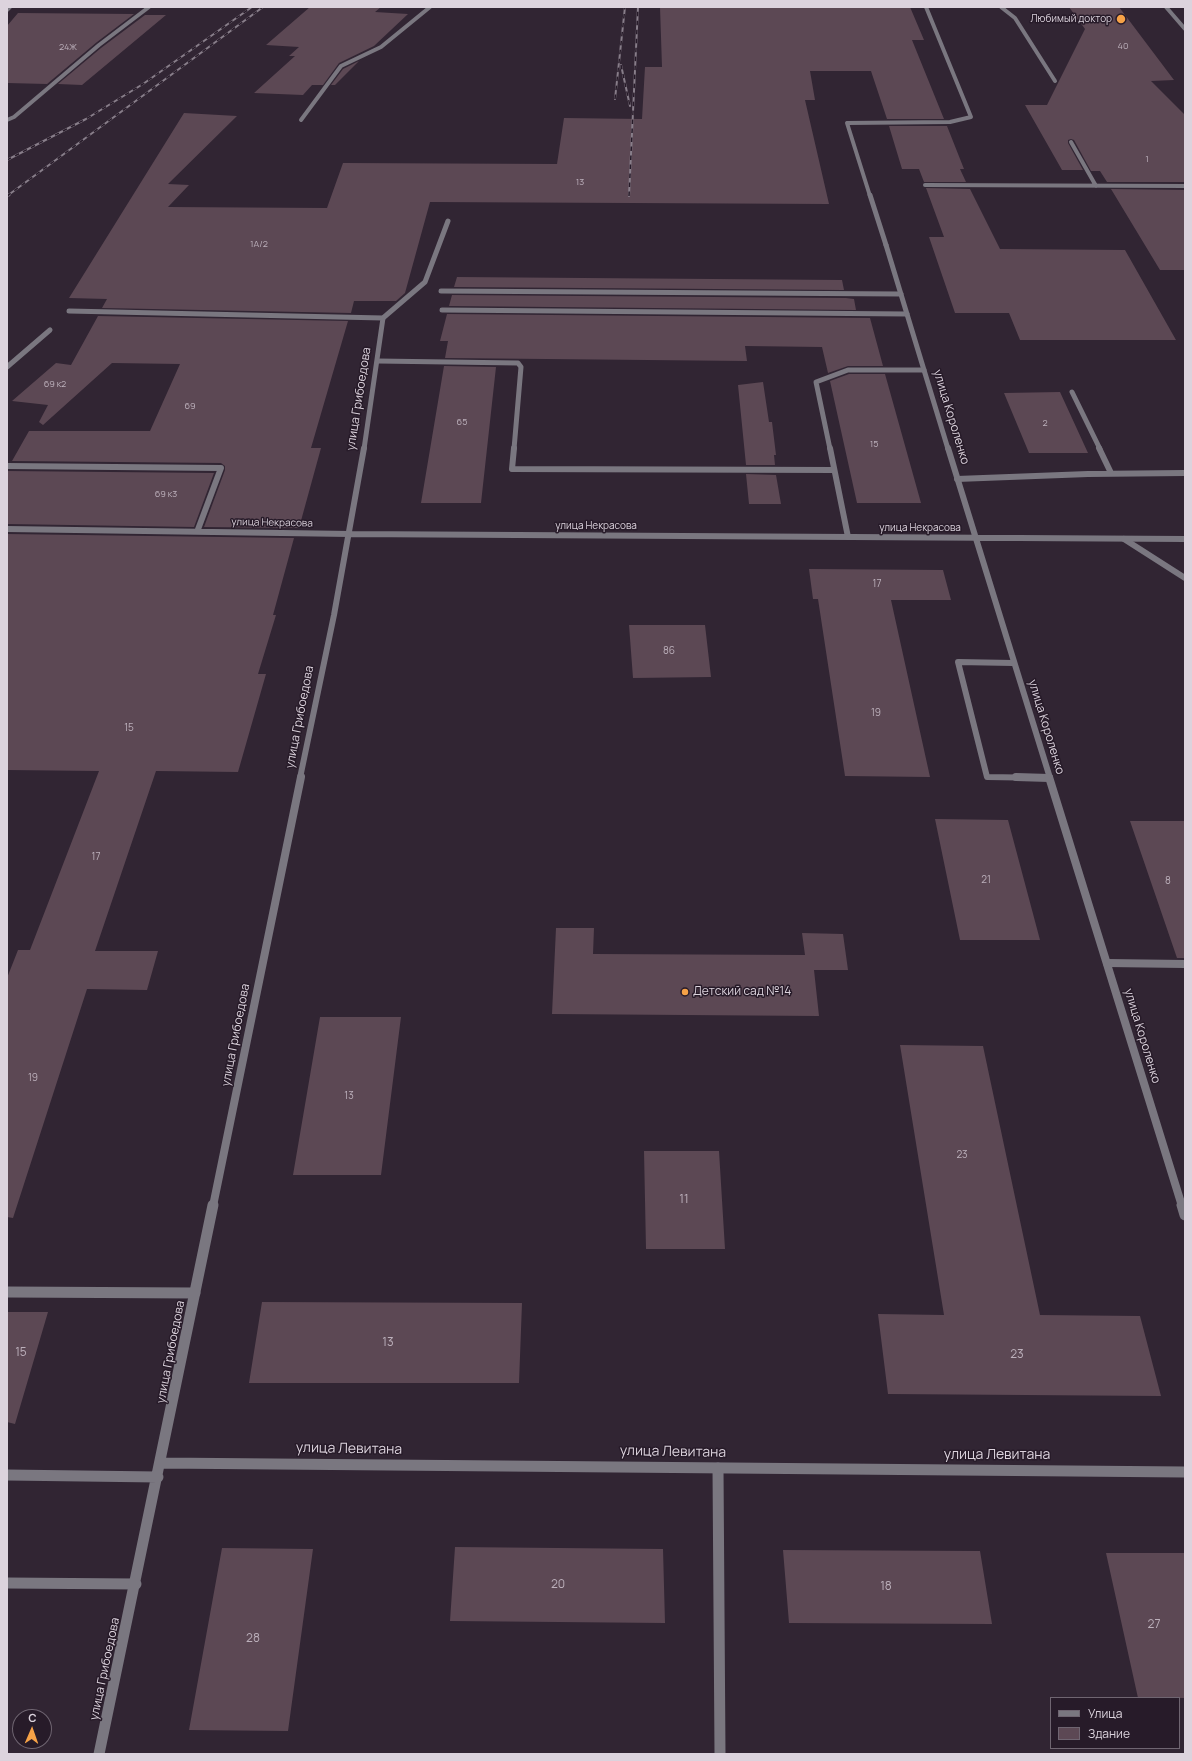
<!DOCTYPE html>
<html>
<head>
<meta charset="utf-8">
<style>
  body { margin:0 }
  #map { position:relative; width:1192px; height:1761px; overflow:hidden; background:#312533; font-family:Manrope,sans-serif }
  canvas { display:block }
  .frame { position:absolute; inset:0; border:8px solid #dcd3dd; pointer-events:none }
  .legend { position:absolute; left:1050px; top:1697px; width:130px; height:52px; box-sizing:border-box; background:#271b29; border:1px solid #6f6571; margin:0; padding:5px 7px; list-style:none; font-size:12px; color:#dcd3dd }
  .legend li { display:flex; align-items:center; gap:8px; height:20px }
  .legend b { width:20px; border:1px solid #6f6571 }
  .north { position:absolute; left:12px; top:1709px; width:40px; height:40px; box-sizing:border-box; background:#271b29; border:1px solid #6f6571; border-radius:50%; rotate:2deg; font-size:11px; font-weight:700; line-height:16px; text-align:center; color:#dcd3dd }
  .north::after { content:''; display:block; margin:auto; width:14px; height:18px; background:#f6a247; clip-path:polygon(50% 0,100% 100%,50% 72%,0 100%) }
</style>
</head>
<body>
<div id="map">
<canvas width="1192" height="1761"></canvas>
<div class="frame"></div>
<ul class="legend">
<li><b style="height:5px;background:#7a7780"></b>Улица</li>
<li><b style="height:11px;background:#5c4854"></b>Здание</li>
</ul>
<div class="north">С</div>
</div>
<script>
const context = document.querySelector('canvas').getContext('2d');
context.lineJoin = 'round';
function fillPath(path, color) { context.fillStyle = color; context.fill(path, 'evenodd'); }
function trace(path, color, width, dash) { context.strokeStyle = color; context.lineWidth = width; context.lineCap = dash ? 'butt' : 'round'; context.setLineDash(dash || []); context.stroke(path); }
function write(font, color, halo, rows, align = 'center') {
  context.font = font + ' Manrope,sans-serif'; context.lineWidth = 3; context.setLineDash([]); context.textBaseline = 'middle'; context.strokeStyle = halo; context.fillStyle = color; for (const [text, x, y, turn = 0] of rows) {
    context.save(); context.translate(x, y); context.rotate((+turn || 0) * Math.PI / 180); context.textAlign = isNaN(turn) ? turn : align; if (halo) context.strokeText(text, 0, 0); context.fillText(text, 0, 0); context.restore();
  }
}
fillPath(new Path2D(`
  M310,7h71l-6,5 33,2 -34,32 -35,17 -16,22h-11l-9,10 -49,-2 41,-37h-6l10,-9 -33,-2z
  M660,7h250l14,33h-12l32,79h-57l-16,-48h-61l5,29h-10l24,104 -399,-2 -25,91 -9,8h-42l-3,12 -249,-5 5,-9 -38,-1 115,-185 53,3 -69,68 21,1 -21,22 159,1 16,-45 214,1 7,-46 78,1 3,-52h17z
  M1069,7h50l55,73 -23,1 34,34v67h-78l-7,-11h-9l-17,-31 -3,-1 -3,1v3l15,27h-21l-37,-65h22l38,-76z
  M18,13l116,1 -37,28 -50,42 -40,-1v-57z
  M145,15h21l-84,70 -24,-1 43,-36z
  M359,61l-24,24h-4l12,-16z
  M889,126h58l17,43h-4l6,13h-42l-5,-13h-17z
  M926,188l44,1 30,60 125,1 51,90h-156l-11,-27h-54l-26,-76h15z
  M1111,189l74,1v80h-25z
  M457,277l385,3 2,10 -390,-3z
  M452,295l394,3 8,1 2,11 -407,-4z
  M447,314l423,4 13,48h-35l-20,7 -6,-26 -77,-1 2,15 -302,-3 3,-17h-8z
  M98,316l250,5 -37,127h10l-22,80 -95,-1 21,-57v-4l-4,-3 -209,-2 17,-30h121l30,-67 -68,-1 -69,62 -4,-3 9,-17 -36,-4 44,-38 15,2z
  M444,366l52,1 -15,136h-60z
  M849,374h36l36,129h-64l-27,-122z
  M763,382l6,40h3l4,33h-2l1,10h-29l-8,-80z
  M1060,392l28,61h-59l-25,-60z
  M7,471l207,2 -20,54 -187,-3z
  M746,474l30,1 5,29h-32z
  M7,534l287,4 -21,77h3l-18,59h8l-28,98 -82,-1 -61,180h63l-11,39 -60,-1 -74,229 -6,-1v-239l11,-28h12l69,-179 -92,-1z
  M809,569l134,1 8,30h-60l39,177 -85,-1 -27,-177h-5z
  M629,625h76l6,52 -78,1z
  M935,819l73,1 32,120h-80z
  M1130,821h55v137h-8z
  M556,928h38l-1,26 212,1 -3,-22 41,1 5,36h-34l5,46 -267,-2z
  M320,1017h81l-20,158h-88z
  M900,1045l83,1 57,269 100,1 21,80 -273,-2 -10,-80 66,1z
  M644,1151h75l6,98h-79z
  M262,1302l260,1 -3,80h-270z
  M7,1312h41l-33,112 -8,-2z
  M455,1547l208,2 2,74 -215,-2z
  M222,1548l91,1 -25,182 -99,-1z
  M783,1550l197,1 12,73 -203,-1z
  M1106,1553h79v145h-47z`), '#5c4854');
trace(new Path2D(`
  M1001,7l14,11 40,63
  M7,10l3,-3
  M7,120l7,-3 85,-72 50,-38
  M1071,142l25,44
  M925,185l260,1
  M870,196l-23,-73 103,-1 21,-5 -45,-110`), '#7a7780', 4);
trace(new Path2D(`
  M870,195l16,50
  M441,291l460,3
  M442,310l465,4
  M69,311l314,7 42,-36 23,-61
  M378,361l140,2 3,4 -7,82
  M7,367l43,-37
  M1072,392l28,57
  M830,449l-14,-67 32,-12h76`), '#7a7780', 5);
trace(new Path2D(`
  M514,448l-2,21 322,1
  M830,448l18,89
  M1099,448l12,25
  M7,466l214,2 -24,64
  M957,479l131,-5 97,-1
  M7,529l343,5
  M1124,539l61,39
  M1013,663l-55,-1 29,115 62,1`), '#7a7780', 6);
trace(new Path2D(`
  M1016,777l33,1
  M1107,963l78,1`), '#7a7780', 8);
trace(new Path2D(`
  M7,1292l188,1
  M718,1468l2,286
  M7,1583l129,1`), '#7a7780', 11);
trace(new Path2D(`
  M1166,7l19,22
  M301,120l40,-54 40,-19 49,-40`), '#7a7780', 4);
trace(new Path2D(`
  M886,245l62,204
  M364,449l19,-131`), '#7a7780', 5);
trace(new Path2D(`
  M948,448l102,330
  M350,534l835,5
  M300,778l34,-163 30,-167`), '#7a7780', 6);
trace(new Path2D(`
  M1049,777l133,429
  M213,1206l88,-429`), '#7a7780', 8);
trace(new Path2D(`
  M1182,1205l3,10
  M161,1463l1024,9
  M7,1475l151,2
  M99,1754l114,-549`), '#7a7780', 11);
const railFar1 = new Path2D(`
  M621,65l9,41
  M615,99l10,-92
  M7,160l79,-41 57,-35 109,-77
  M7,196l256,-189
  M629,196l9,-189`);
const rail = new Path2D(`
  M7,196l2,-1`);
trace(railFar1, '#887e8a', 2);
trace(rail, '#887e8a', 3);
trace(railFar1, '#271b29', 1.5, [4.5]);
trace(rail, '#271b29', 2, [5.5]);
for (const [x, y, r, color] of [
  [1121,19,5,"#f6a247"],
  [685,992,4,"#f6a247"]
]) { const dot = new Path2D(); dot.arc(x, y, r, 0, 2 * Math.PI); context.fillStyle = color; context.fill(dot); trace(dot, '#271b29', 1.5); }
write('9px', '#bcb0bb', null, [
  ["40",1123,46],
  ["24Ж",68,47],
  ["1",1147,159],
  ["13",580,182],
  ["1А/2",259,244],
  ["69 к2",55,384],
  ["69",190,406],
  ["65",462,422],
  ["2",1045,423],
  ["15",874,444],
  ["69 к3",166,494]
]);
write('10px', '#dcd3dd', '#271b29', [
  ["Любимый доктор",1112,19]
], 'right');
write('10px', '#dcd3dd', '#271b29', [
  ["улица Некрасова",272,523,1],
  ["улица Некрасова",596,526],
  ["улица Некрасова",920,528]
]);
write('10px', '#bcb0bb', null, [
  ["17",877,584],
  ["86",669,651],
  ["19",876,713],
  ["15",129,728],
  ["17",96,857],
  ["21",986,880],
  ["8",1168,881],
  ["19",33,1078],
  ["13",349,1096],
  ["23",962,1155]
]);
write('12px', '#dcd3dd', '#271b29', [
  ["улица Грибоедова",359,399,-81],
  ["улица Короленко",951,417,73],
  ["улица Грибоедова",300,717,-79],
  ["улица Короленко",1046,727,73],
  ["улица Грибоедова",236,1035,-79],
  ["улица Короленко",1142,1036,73],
  ["улица Грибоедова",171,1352,-79],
  ["улица Грибоедова",105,1669,-78]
]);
write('12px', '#dcd3dd', '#271b29', [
  ["Детский сад №14",693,992]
], 'left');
write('12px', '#bcb0bb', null, [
  ["11",684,1200],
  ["13",388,1343],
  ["15",21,1353],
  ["23",1017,1355],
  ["20",558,1585],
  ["18",886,1587],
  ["27",1154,1625],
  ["28",253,1639]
]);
write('14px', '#dcd3dd', '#271b29', [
  ["улица Левитана",349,1449,1],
  ["улица Левитана",673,1452,1],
  ["улица Левитана",997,1455]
]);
</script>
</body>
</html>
